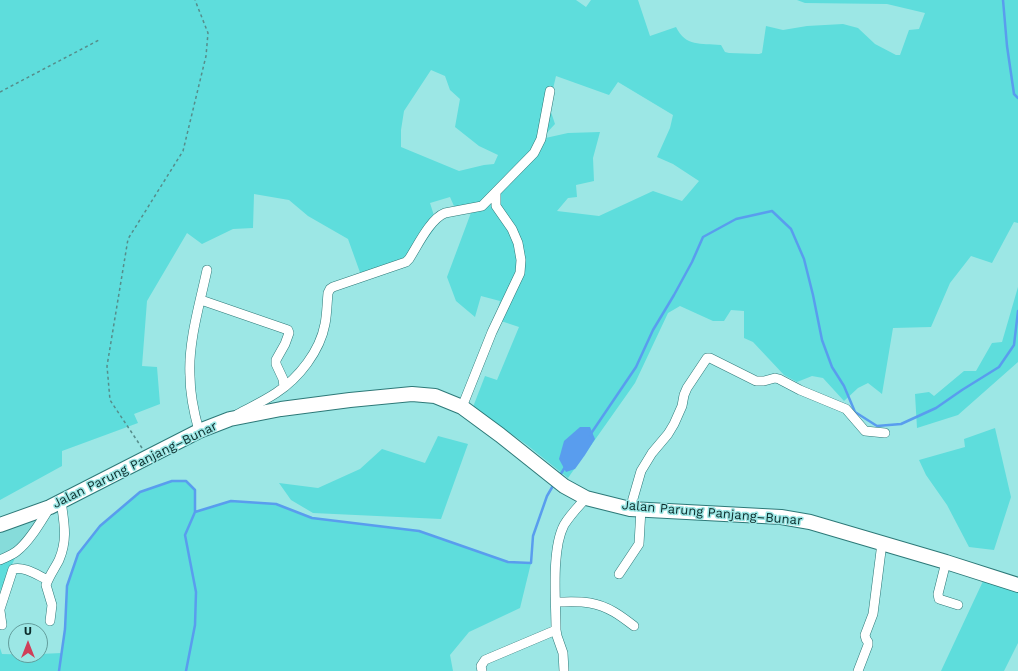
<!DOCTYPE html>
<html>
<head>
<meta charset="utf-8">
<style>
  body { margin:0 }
  #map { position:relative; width:1018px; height:671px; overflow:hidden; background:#9ce7e5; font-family:"Work Sans",sans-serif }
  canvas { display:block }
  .north { position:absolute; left:8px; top:623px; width:40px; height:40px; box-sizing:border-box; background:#9ce7e5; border:1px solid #629c9b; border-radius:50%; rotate:0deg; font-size:11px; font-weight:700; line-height:16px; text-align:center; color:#0b2c2b }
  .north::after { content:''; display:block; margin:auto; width:14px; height:18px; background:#cf3f59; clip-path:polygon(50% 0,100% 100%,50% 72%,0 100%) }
</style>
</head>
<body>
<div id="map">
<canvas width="1018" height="671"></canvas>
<div class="north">U</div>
</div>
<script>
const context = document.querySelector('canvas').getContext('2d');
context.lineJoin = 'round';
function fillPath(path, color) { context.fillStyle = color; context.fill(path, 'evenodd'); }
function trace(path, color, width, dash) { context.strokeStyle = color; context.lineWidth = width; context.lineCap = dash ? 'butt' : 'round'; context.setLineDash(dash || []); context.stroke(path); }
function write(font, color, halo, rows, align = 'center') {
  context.font = font + ' "Work Sans",sans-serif'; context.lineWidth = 3; context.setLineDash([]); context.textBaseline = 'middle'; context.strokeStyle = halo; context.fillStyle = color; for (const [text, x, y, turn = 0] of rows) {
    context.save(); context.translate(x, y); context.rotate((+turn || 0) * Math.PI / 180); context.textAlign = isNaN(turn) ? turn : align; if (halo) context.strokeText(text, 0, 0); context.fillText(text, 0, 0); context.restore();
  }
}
fillPath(new Path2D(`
  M43,510l-28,48 -15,6v-41z`), '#86dcda');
fillPath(new Path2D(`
  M0,0h576l10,7 5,-7h47l12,36 26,-9c10,20 24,16 45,18l4,7 4,1 30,1 3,-1 4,-27 17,4 24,-4 36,-2 15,4 17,16 21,11h4l9,-25 10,-1 6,-16 -38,-9 -82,-1 -8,-3h221v223l-4,-1 -22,41 -21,-7 -21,27 -19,44 -38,1 -11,66 -14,-11 -10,5 -14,13 -21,-23 -11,-2 -15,6 -13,-7 -31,-33 -9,-4v-27l-13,-1 -7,11h-11l-33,-15 -12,7 -33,70 -67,95 -41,-33 -54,-38 12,-31 12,4 22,-53 -24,-8 5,-18 -19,-5 -6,21 -19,-16 -9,-24 25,-67 -15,3 -7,-16 -20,6 7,22 -26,36 -49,17 -14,-39 -40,-23 -19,-16 -35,-6 -1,34 -20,1 -31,15 -15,-11 -40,68 -5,65 15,1 3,37 -26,10 4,9 -76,28v15l-62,34zM431,70l14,6 5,14 10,9 -5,28 24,19 19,9 -4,9 -10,1 -25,6 -58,-24v-17l3,-19zM556,76l53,19 9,-13 55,33 -3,13 -13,29 16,7 26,17 -17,20 -29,-10 -54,25 -42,-5 11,-13 9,-1 -1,-12 18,-4 -1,-23 7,-26 -32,1 -27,6 14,-15 -6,-18z
  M1018,287v75l-60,53 -41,13 -2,-34 14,-2 5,4 30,-25h12l16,-28 10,-1z
  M995,428l16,69 -17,53 -25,-3 -22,-42 -21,-30 -7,-15 46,-13 -1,-8z
  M438,436l30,8 -27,75 -128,-6 -22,-13 -12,-17 39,5 42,-19 22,-20 43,14z
  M172,481h14l9,9 1,22 35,-11 45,3 36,14 107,13 89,31 23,1 -11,45 -51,24 -19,23 3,16h-453v-23l2,6 38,1v-1l22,-1 3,-24 2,-43 11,-32 22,-28 40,-34z
  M15,558l-15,33v-27z
  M984,579l34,13v51l-14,28h-63z`), '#5edddc');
fillPath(new Path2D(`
  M580,427h10l5,12 -10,16 -10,14 -9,3 -7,-13 5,-18z`), '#599dee');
trace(new Path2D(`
  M1003,0l4,46 7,48 4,4
  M590,435l46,-68 17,-37 21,-35 18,-33 11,-25 33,-18 36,-8 19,18 13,30 9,36 9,45 10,27 12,19 11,26 22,14 24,-2 35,-16 26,-18 37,-23 15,-22 4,-34
  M559,477l6,-10
  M195,512l36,-11 45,3 36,14 107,13 89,31 23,1 2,-27 14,-40 7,-12
  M59,671l6,-42 2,-43 11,-32 22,-28 40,-34 32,-11h14l9,9v22l-10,23 11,57 -1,33 -9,46`), '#599dee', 2.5);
const minor = new Path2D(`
  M201,300l87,30 1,3 -4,11 -9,16v4l7,15 1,8
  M462,407l30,-75 28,-59 1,-13 -3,-17 -6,-14 -16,-23v-13
  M238,414c13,-7 26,-13 38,-21 23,-15 44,-42 49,-69 2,-10 2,-21 3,-31l2,-4 3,-2 73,-25 3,-3c9,-14 21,-40 36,-46l37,-7 52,-53 7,-14 9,-48
  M199,431c-5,-18 -9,-36 -9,-55 -2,-34 10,-73 17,-106
  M630,509l11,-38 11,-18 16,-19 6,-10 8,-18 2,-11 3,-7 20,-30h3l46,23h8l11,-3 4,1 21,11 46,19 19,22 20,2
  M0,560c6,-3 12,-5 17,-9 13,-10 24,-30 33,-44
  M946,562l-8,32 1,5 19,6
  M619,574l20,-30 2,-35
  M556,602c11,0 23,-1 34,1 18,3 31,13 44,23
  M0,609l13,-40c11,-3 24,6 35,11
  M0,611l2,14
  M50,621l2,-16 -6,-20c3,-9 9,-17 13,-25 9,-21 5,-37 2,-59
  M482,671l-1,-5 4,-6 71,-30
  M564,671l-1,-18 -6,-17 -1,-6c0,-29 -5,-80 8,-105 6,-10 14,-18 22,-27
  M858,671l10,-26v-3l-2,-3 -1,-4 8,-21 9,-71`);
const primary = new Path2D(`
  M0,525l50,-18 149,-76 31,-12 51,-10 69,-9 62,-6 23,2 27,11 38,28 64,51 22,12 44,11 151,8 29,5 136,40 72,23`);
trace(minor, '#2d7978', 10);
trace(primary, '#2d7978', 16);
trace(new Path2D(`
  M0,92l99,-52
  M142,448l-32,-48 -3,-34 21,-127 55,-88 23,-95 2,-23 -13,-33`), '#568d8b', 1.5, [3, 3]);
trace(minor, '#fff', 9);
trace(primary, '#fff', 14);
write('13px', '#0b2c2b', '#9ce7e5', [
  ["Jalan Parung Panjang–Bunar",135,465,-26],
  ["Jalan Parung Panjang–Bunar",712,513,5]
]);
</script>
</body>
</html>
